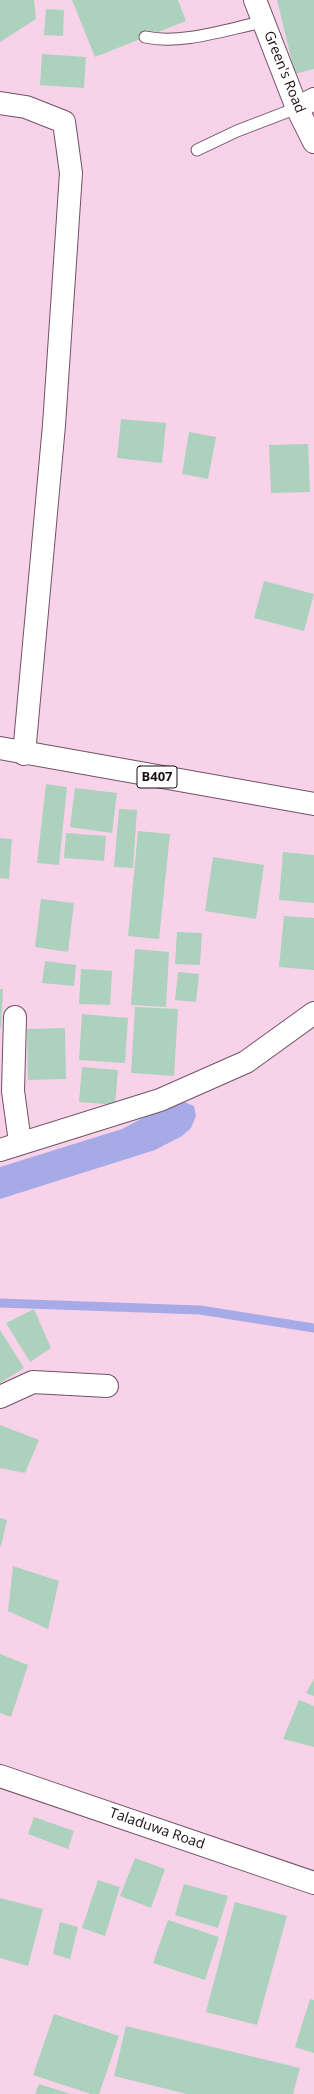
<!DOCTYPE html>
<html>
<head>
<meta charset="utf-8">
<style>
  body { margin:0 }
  canvas { display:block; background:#f7d2e9 }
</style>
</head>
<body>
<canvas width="314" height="2094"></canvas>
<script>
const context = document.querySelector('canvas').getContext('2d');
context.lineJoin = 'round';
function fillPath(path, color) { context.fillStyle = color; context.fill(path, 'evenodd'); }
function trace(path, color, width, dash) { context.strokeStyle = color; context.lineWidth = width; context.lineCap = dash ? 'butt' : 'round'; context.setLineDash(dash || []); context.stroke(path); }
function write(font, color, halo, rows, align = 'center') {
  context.font = font + ' "Open Sans",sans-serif'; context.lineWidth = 4; context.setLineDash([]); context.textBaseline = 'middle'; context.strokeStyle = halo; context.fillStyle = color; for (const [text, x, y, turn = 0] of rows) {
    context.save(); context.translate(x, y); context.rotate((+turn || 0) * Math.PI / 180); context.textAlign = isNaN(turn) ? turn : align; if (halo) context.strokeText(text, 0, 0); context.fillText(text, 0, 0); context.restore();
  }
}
fillPath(new Path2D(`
  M184,1102l10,4 2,10 -5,12 -9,8 -27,14 -155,49v-32l122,-38 44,-23z`), '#a6abe7');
trace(new Path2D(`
  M0,1303l200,7 114,18`), '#a6abe7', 9);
fillPath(new Path2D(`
  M0,0h34l2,19 -36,23z
  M72,0h106l8,21 -91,36z
  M277,0h37v69l-19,5z
  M46,9l18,1 -1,26 -19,-1z
  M42,54l44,3 -2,31 -44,-3z
  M121,419l45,4 -4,40 -45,-5z
  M189,432l27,5 -8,42 -26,-5z
  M308,444l2,48 -39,1 -2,-48z
  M264,581l50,13 -10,37 -50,-13z
  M46,784l21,3 -8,78 -22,-2z
  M75,788l42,5 -5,40 -42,-6z
  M119,809l18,1 -4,58 -19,-1z
  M138,831l32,3 -11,105 -31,-3z
  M66,833l40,3 -2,25 -40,-3z
  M0,838l12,1 -3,40 -9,-1z
  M283,852l31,3v48l-35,-3z
  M213,857l51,8 -8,54 -51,-8z
  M41,899l33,4 -6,49 -33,-5z
  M284,916l30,2v52l-35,-3z
  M177,932l25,1 -2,32 -25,-1z
  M135,949l34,3 -3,55 -35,-2z
  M45,961l31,4 -2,21 -32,-3z
  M81,969l31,2 -2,34 -31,-1z
  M178,972l21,2 -3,28 -21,-2z
  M0,989h3l-2,39h-1z
  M135,1007l43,2 -4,67 -43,-3z
  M82,1014l46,4 -3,45 -46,-3z
  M65,1028l1,51 -38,1 -1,-51z
  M82,1067l36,3 -3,35 -36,-3z
  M34,1309l17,39 -21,14 -24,-39z
  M0,1330l24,38 -24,15z
  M0,1425l39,15 -14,33 -25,-5z
  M0,1518l7,2 -6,26h-1z
  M13,1566l46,15 -11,48 -40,-18z
  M0,1654l28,11 -17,52 -11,-4z
  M314,1679v17l-8,-3z
  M299,1700l15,6v41l-31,-8z
  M34,1817l40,14 -6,18 -40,-15z
  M135,1858l30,11 -14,39 -31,-12z
  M98,1880l22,7 -15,49 -23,-8z
  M184,1884l44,12 -10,32 -43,-13z
  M0,1898l43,11 -15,57 -28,-8z
  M235,1902l52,14 -30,109 -51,-13z
  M168,1920l51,17 -14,43 -52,-17z
  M60,1922l18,5 -8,32 -17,-5z
  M310,1999l4,1v53l-19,-6z
  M54,2014l65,22 -20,58h-8l-58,-19z
  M126,2026l174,42 -7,26h-106l-73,-18z
  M39,2084l32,10h-36z`), '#acd2bd');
const lane = new Path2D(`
  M145,37c37,8 82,-8 118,-15
  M197,150l40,-19 60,-23`);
const street = new Path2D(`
  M0,103l26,4 38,15 7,51 -17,252 -30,329
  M297,108l17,-9
  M15,1017l-2,74 7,51
  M0,1150l160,-50 86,-38 68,-49
  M0,1397l33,-15 74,4`);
const secondary = new Path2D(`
  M255,0l42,108 17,34
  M0,1776l314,107`);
const primary = new Path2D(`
  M0,748l314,56`);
trace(lane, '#715266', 13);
trace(street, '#715266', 24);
trace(secondary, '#715266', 24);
trace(primary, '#715266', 24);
trace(lane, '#fff', 11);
trace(street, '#fff', 22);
trace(secondary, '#fff', 22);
trace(primary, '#fff', 22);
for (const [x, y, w] of [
  [157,777,40]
]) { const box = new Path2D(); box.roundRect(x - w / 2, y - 11, w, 22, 3); context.fillStyle = '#fff'; context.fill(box); trace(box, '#1b0f17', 1); }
write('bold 13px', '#1b0f17', null, [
  ["B407",157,777]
]);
write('14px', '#1b0f17', '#fff', [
  ["Green's Road",284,72,68],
  ["Taladuwa Road",157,1829,19]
]);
</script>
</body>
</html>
